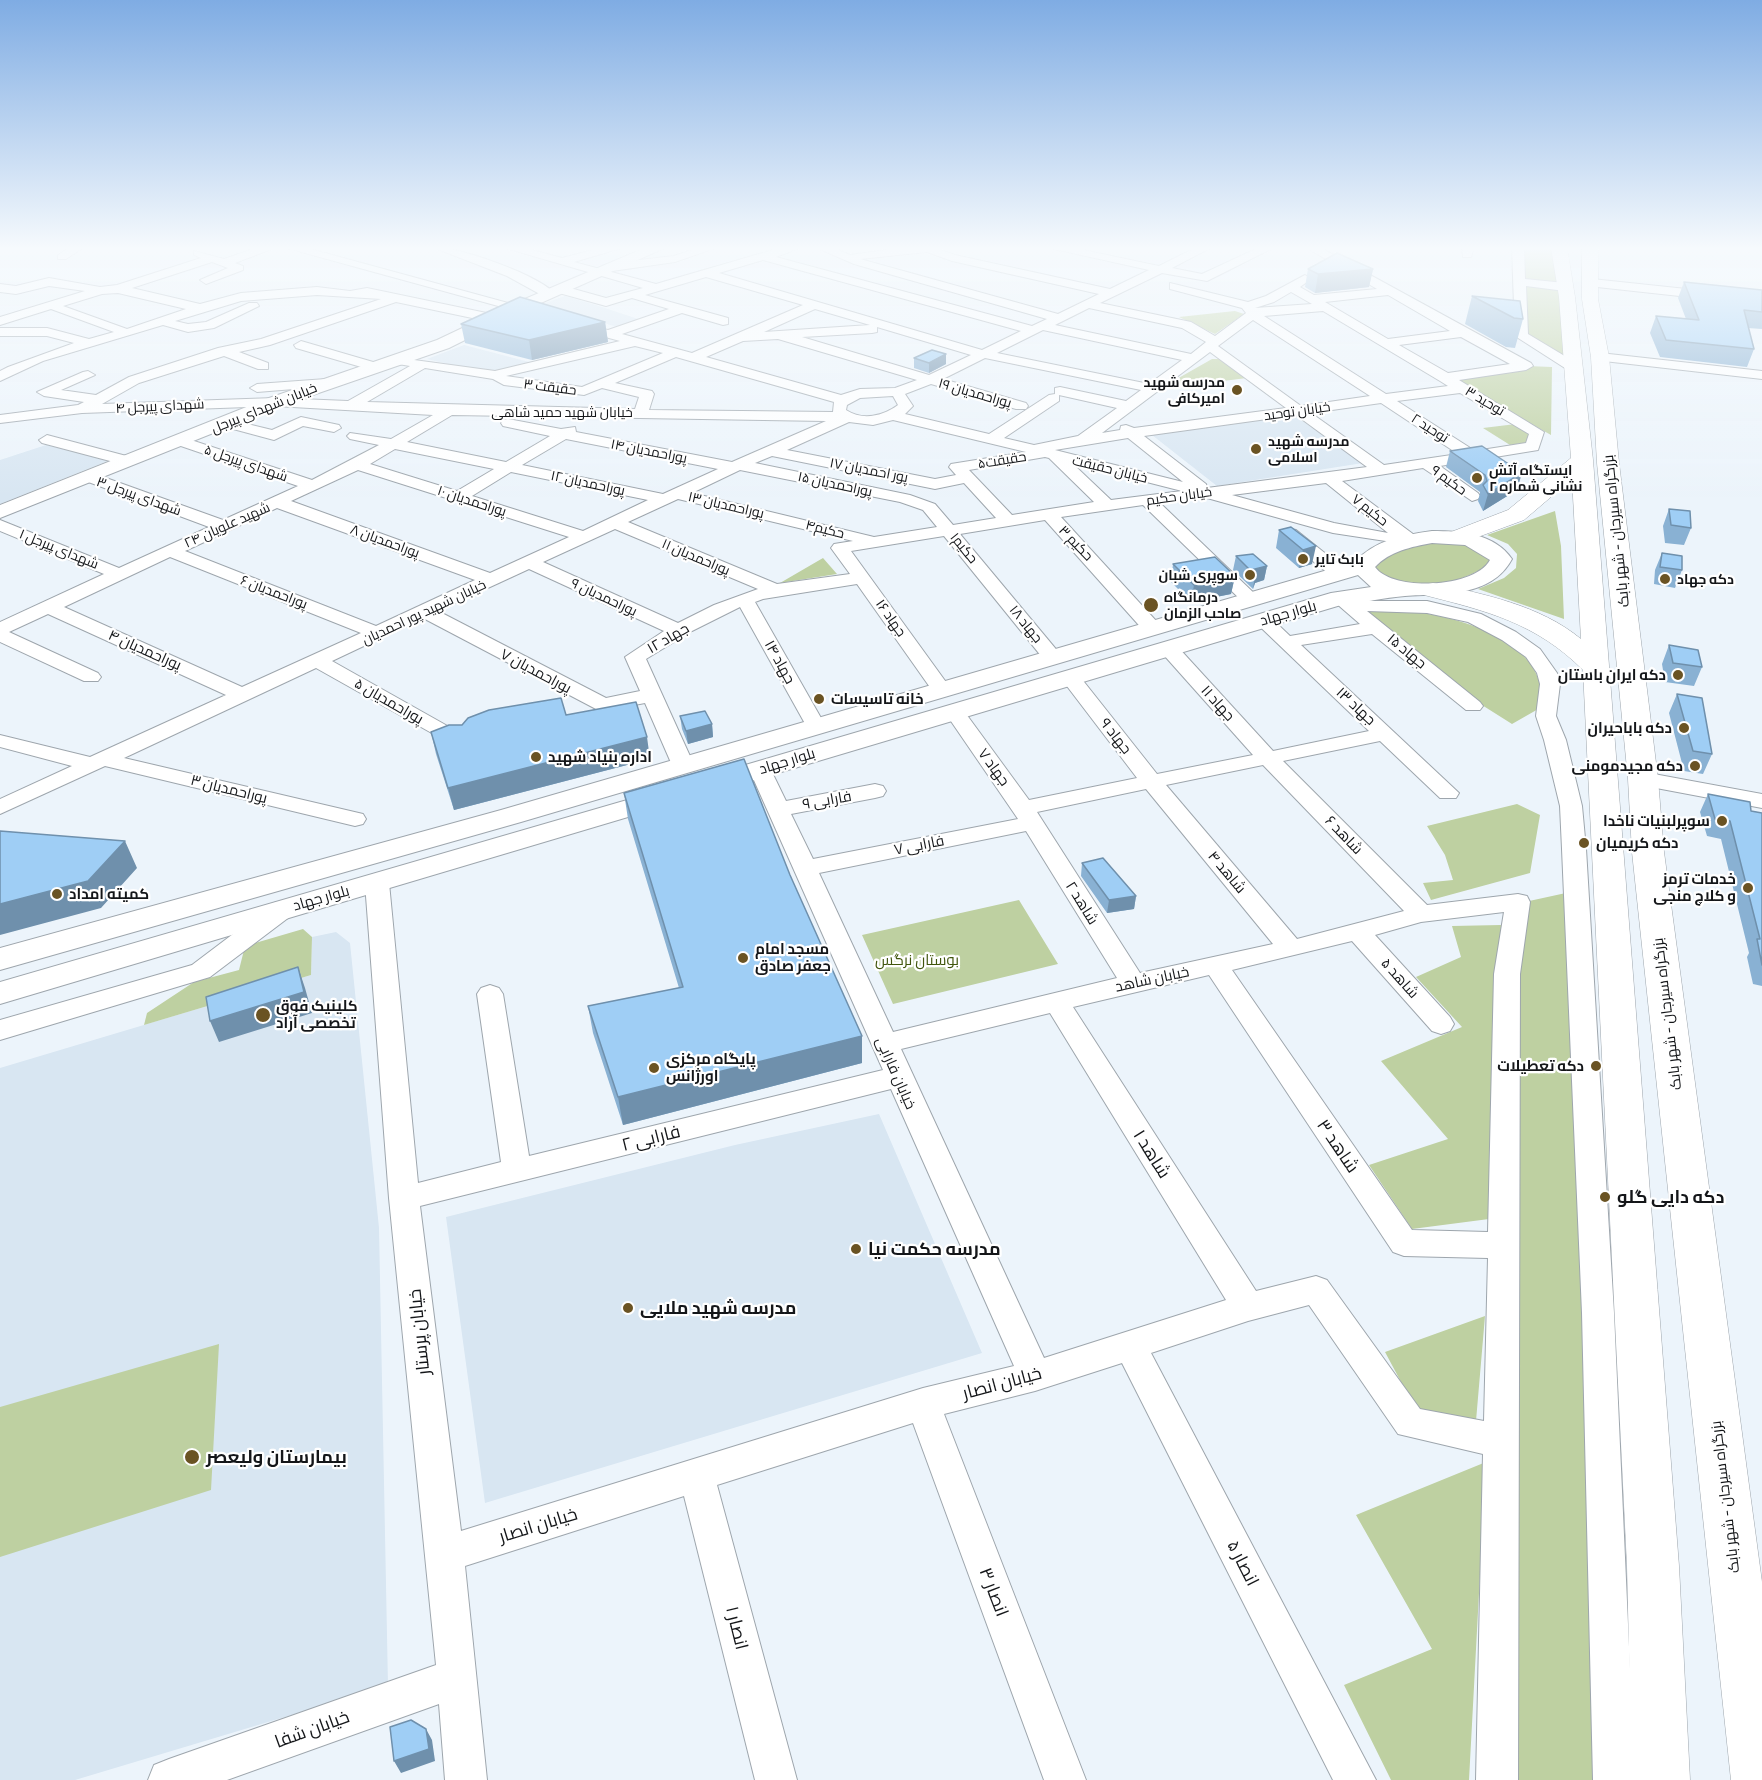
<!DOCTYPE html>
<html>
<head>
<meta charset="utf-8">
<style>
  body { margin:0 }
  canvas { display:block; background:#ecf4fb }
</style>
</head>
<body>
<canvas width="1762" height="1780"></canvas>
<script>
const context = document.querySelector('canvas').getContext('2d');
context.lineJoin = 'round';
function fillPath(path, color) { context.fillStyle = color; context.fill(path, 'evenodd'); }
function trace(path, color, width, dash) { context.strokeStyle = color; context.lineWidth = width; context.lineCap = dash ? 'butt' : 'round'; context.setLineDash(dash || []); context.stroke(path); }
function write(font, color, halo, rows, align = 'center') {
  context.font = font + ' Commissioner,Cairo,sans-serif'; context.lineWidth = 4.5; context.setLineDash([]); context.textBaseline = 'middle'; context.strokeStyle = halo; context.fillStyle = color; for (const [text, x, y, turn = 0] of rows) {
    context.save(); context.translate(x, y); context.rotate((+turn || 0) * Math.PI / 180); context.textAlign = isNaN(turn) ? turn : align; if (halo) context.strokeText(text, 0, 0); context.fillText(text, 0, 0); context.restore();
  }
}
fillPath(new Path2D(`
  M565,296l34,10 39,13 -21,8 -75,-23z
  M464,345l69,18 -43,11 -63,-15z
  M1295,416l68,47 -146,23 -65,-51z
  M46,445l64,15 -110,44v-44z
  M336,932l14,11 29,285 9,458 -313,94h-75v-712l311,-93 1,-38z
  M879,1114l103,239 -497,150 -39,-286 289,-72z`), '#d8e6f2');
fillPath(new Path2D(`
  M1521,247h38v37l-37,-3z
  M1523,284l38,4 8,73 -45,-25z
  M1235,311l9,3 -29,20 -36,-17z
  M1212,359h7l28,19 -64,8 -8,-6z
  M1527,366l25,1 -1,68 -100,-56z
  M1516,424l27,16 -33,5 -27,-17z
  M1555,511l6,35 3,73 -86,-30 26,-11 12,-10 1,-14 -9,-10 -21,-9z
  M1424,541l46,2 17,10 4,11c-34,20 -75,32 -112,11l-4,-10 14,-15z
  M823,558l14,16 -57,9z
  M1365,610c23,1 47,0 69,5 46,9 117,35 106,93l-28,16 -38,-24z
  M1517,804l23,11 -10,58 -99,27 -8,-17 30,-3 -8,-25 -18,-29z
  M1575,891l38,889h-116l23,-877z
  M1019,900l39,64 -165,40 -31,-69z
  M1501,925l-12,294 -77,10 -43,-64 79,-26 -67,-78 81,-34 -46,-50 45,-20 -9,-31z
  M303,929l9,8 -1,38 -167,50 3,-12 47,-31 45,-12 6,-24z
  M1485,1316l-9,105 -60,-11 -31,-58z
  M219,1344l-8,146 -211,67v-150z
  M1486,1462l-17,318h-78l-47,-95 88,-36 -76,-134z`), '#bed0a1');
const minor = new Path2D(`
  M70,247h14l-18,12h-8v-4z
  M259,247h18l-42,16 8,3v4l-37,14 -6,-4 28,-12 -16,-6 -80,26 68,16 41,-11 76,-6 33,4 17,-3 129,27 6,4 -6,4 -100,-21 -126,43 -31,7 29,11v6h-10l-34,-13 -85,27 -37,21 173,-6 73,3 62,-35 -18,-3v-6l103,14 125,-30 -48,-13v-6l36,8 61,-21 -37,-11 -26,8 -47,-13v-6l4,-1 43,12 37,-10 -141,-41h19l41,11 42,-11h21l-51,15 82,22 127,-37h19l-26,10 256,69 15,-7 -193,-55 -39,-17h16l19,8 58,-8h34l-1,3 14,5 155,34 39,-19 -104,-23h24l90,19 38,-19h15l-40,21 30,6 58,-27h15l-68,34 -45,-8 -62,30 91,19 24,14 31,-23 -4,-5 -72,-19v-6l78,19 18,-6 39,-21 6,4 -11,8 14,8 63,-6 -72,-42h14l212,116 2,3 -7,4 -67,10 85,52 -6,18 -98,16 38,27 2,3 -2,3 -6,2 -49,-33 -81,13 79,59 -3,4 -6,1 -79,-12 -126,-35 -47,5 97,93 3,4 -9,5 -6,-1 -102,-99 -82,12 98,107 2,4 -9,6 -7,-2 -100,-112 -85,14 100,120 3,4 -3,4h-14l-102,-126 -93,15 100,138 -3,4h-14l-77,-109 -94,15 -8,3 70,123 -3,4h-14l-68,-122 -48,24 -46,28 48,106 -3,5h-16l-3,-5 -27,-62 -42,8 -7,-2 -173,-91 -91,43 135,76 4,4 -4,4h-14l-137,-77 -192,90 239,56 3,5 -3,5 -8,2 -250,-60 -105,48v-15l72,-33 -72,-19v-12l90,22 136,-62 -178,-81 -39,18 89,41 3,4 -3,4h-14l-84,-39v-20l104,-48 -104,-43v-11l119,48 90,-41 -126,-47 -2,-3 2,-3h12l128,46 75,-34 -123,-42 -3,-3 3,-3h10l127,42 67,-35 -29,-6 -3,-3 3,-3 41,6 42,-24 -158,-9 -193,7 -82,10v-8l78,-10 6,-3 -40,-6 -7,-4 46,-20 5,-1 7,4 -34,15 35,5 33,-18 89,-29 43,-9 120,-40 -64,-4 -76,6 -66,20 13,3 18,-2 43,-19h8l2,3 -45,22 -26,4 -25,-7 -120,36 -43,20v-10l8,-4 66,-24 -27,-7h-47v-8h47l42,11 25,-7 -63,-23 -51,16v-8l85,-26 -36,-5 -33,8 -16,-2v-8l16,2 33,-8 51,9 17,-2 84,-27 -7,-3v-4l30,8zM927,252l25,9 147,33 -41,20 -198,-55zM763,260l258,71 -39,19 -263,-77zM706,277l97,28 -111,48 -70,-19 60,-21 41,12 5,-1v-6l-83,-23zM1291,292l21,12 -57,4 19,-6zM118,293l68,16 -59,20 -64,-23 39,-12zM1388,295l62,36 -62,8 -63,-37zM1089,308l93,20 24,14 -15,12 -136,-29zM815,309l55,16 -106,7zM1323,311l117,70 8,5 -62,8 -122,-78zM1253,320l117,76 -69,10 -83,-60zM877,327l94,28 -42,20 -127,-38 70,-4 5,-1zM1043,330l139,30 -33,24 -152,-31zM1461,337l49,27 -62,9 -49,-28zM778,339l139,41 -22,8 -35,1 -19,6 -135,-38 37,-16zM635,346l28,7 -81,34 -76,-11zM1210,352l76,56 -152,20 -8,-3 -5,1 -1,4 -18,3zM676,357l158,45 -1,10 -184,-2 5,-16 -2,-3 -37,-8zM985,358l156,32 -15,11 -66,-14 -5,1v6l-6,1 -60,39 -84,-20 8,-8 -8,-12 26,-10 85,25h10l2,-3 -2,-3 -83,-24zM425,368l68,11 11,6 80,10 18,-7 37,9 -4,12 -268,-7zM1460,393l69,41 -3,9 -51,8 -78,-50zM1059,395l58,13 -39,28 -44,9 -30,-7 55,-37zM893,396l5,9c-15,11 -35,16 -52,5l1,-5 13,-7zM1381,403l77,51 -74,11 -73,-52zM452,415l374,6 -94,41 -156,-30 -1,-5 -14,2 -53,-10 -5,1 -2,3 2,3 47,10 -44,26 -99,-20zM1296,415l71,52 -160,21 -1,-4 -62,-48zM893,420l133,32 -75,12 -2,3 7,8 -21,4 -148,-29 62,-28 24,3zM1128,438l55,44 -128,-32zM566,439l152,30 -55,25 -141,-29zM395,449l99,20 -37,22 -87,-27zM772,456l163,33 29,-6 32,35 -43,7 -18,-21 -25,-9 -155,-32zM1045,457l4,1 45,44 -82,13 -43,-45zM1072,463l110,28 -71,9zM358,470l211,67 -79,36 -199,-72zM740,470l160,32 23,8 14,17 -63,10 -182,-44zM511,472l137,28 -65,31 -111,-35zM1326,483l62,50 -54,-10 -102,-28zM678,499l175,42 -19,3 -3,4 19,26 -73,10 -149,-62zM277,508l198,72 -99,46 -191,-75zM615,529l143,60 -44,16 -36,18 -135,-61zM170,557l191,76 -119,54 -178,-80zM529,569l135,62 -39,26 15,34 -34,7 -168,-87z
  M283,247h20l238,65 -6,4 -4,-1z
  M432,247c28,0 105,27 125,48l-10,3 -40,-22z
  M700,247h18l-43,15 -63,9 -6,-4 6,-4 62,-7z
  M1462,247h12l-3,10h-8z
  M1512,247h12l1,32 40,4 6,4 -6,4 -39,-5 2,48 50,30v6h-10l-53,-34z
  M1592,279l170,18v8l-174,-19v-6z
  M301,341l79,23 2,3 -7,4 -79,-23 -2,-3z
  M1600,353l162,18v8l-167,-19v-6z
  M326,379l5,1v6l-74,6 -7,-4 7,-4z
  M301,417l38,8 2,3 -7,4 -31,-6 -29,14 -52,-14 -2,-3 7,-4 45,11z
  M47,435l87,23 3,3 -8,5 -87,-23 -3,-3z
  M1290,529l6,1 50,40 3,4 -3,4h-12l-50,-40 -2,-4z
  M1339,593l34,8h54l54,13 35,18 24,17 17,24 3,11 -4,32 10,24 16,66 4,43 28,464 21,467h-42l-11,-467 -20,-464 -2,-43 -16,-66 -8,-24 4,-32 -3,-11 -11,-16 -24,-17 -34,-18 -41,-9 -60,-2 113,91 3,4 -3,4h-14l-94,-76 -71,11 158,148 -3,5h-16l-60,-57 -97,20 144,144 91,-11 9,2 3,6 -10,72 -2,806h-42l7,-326 -85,-20 -89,-129 -61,16 -97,32 225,427h-43l-211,-417 -87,28 -91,23 142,366h-42l-131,-357 -196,62 80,295h-42l-71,-284 -219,70 22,214h-42l-6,-76 -212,76h-79l6,-15 15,-6 267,-94 -47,-467 -24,-315 4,-5 8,-3 8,3 4,5 29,300 83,-21 -24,-168 4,-6 9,-3 9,3 4,6 26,162 354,-86 -134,-301 3,-5h16l18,37 89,-17 8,2 3,5 -3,5 -8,2 -84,16 22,45 205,-40 -74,-108 3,-4h14l68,93 108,-22 -77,-101 3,-4h14l80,101 96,-19 -91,-102 -3,-4 10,-6 7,2 97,106 96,-20 -116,-111 2,-4h14l21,20 70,-12 -30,-26zM1263,765l141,146 -107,28 -131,-154zM1146,789l127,155 -133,29 -103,-161zM1026,831l91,147 -224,54 -74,-159zM1504,912l-10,62 -6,258 -76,-2 -180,-260 120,-29 80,90 9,3 9,-3 4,-7 -4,-7 -75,-82 46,-13zM1209,975l184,277 11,4 84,2 -4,163 -64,-12 -93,-129 -11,-4 -60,15 -183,-284zM1050,1013l176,287 -182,58 -143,-309zM891,1089l123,277 -91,22 -462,143 -41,-325z
  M1643,772l119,22v14l-127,-24 -3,-5 3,-5z
  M283,901l9,2 3,6 -3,6 -82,62 -210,63v-20l192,-55 82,-62z`);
const major = new Path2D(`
  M647,247h20l-142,63 -76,38 -168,58 -281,112v-13l269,-107 168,-58 76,-36z
  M1432,531c29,0 62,2 80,28 -21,39 -69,34 -107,37 -21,2 -42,6 -64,9l-620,185 -10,2 -10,-2 -4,-6 4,-6 630,-185 40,-6 -13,-12 -837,247 -521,148v-22l501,-138 854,-248c20,-22 48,-27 77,-31zM1432,543l33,2 25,15c-15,28 -97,32 -115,7 15,-16 36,-20 57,-24z
  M665,789l10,2 4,6 -4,6 -675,201v-22z`);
const highway = new Path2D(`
  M1551,247h16l8,50 18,163 86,1106 11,214h-58l-5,-214 -44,-896c-47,-47 -96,-59 -159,-75l-3,-5 3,-5 9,-2c50,11 107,22 148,56l-9,-160 -48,41 -65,24 -8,-2 -4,-5 4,-5 57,-22 63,-52 -12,-161z
  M1582,247h16v52l11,58 10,106 39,316 6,73 98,730v198h-31l-99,-928 -4,-73 -31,-316 -6,-106 -9,-58z`);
trace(minor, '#9ea6ad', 2);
trace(major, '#9ea6ad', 2);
trace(highway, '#9ea6ad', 1);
fillPath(minor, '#fff');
fillPath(major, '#fff');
fillPath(highway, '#fff');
fillPath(new Path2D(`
  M1308,269h65l-4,18 -54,6 -10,-6z
  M1684,282l78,8v39l-14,-1 6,21 -7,18 -87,-10 -10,-24 6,-17 30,3 -8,-21z
  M1472,296l51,23 -8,29 -9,-1 -41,-23z
  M605,322l3,20 -76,18 -67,-17 -4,-19z
  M914,358l32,6 -17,9 -15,-5z
  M1450,451l67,39 -34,21 -5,-10 2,-8v-1l-34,-25z
  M1669,509l22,19 -7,17 -19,-2 -2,-17z
  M1291,527l21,37 -13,4 -23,-20 3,-18z
  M1662,553l20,17 -7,18 -21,-4 1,-14z
  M1236,556l31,10 -3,14 -9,3 -2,6 -20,-19z
  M1173,564l62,12 -4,18 -40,8 -20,-20z
  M1669,645l33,22 -8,19 -29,-4 -3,-18z
  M1677,694l35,60 -9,20 -19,-3 -15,-58z
  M566,715l84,44 -196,51 -18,-56 -5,-22z
  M680,716l32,8 1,13 -25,7 -6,-15z
  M624,793l166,82 72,161v27l-239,62 -30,-92 -5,-27 91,-18 -51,-169z
  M1708,794l43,17 11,2v173l-9,-2 -6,-27 2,-4 -28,-114 -14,-3 -7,-24z
  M1082,863l54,33 -2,13 -27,4 -26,-37z`), '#89b1d3');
fillPath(new Path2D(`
  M1373,269l-4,18 -54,6 3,-19z
  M605,322l3,20 -76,18 -3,-20z
  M946,354v10l-17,9v-10z
  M1522,473l-5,17 -34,21 5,-17z
  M1316,546l-4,18 -13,4 4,-18z
  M1267,566l-3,14 -9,3 -2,6 2,-14 -4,-5z
  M1235,576l-4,18 -40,8 3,-17z
  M712,724l1,13 -25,7 -2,-13z
  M647,737l3,22 -196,51 -6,-22z
  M125,841l12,27 -36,40 -101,27v-31z
  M1136,896l-2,13 -27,4 2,-13z
  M298,967l7,21 7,25 -93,29 -9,-21z
  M862,1036v27l-239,62 -5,-28z
  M426,1729l6,11 3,21 -34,12 -7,-12z`), '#6f90ac');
const building = new Path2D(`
  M1337,253l36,16 -55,5 -10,-5z
  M1684,282l78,8v22l-18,-2 10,39 -88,-9 -10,-24 43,4z
  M1472,296l48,5 3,18 -9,-1z
  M520,297l85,25 -76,18 -68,-16z
  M932,350l14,4 -17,9 -15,-5z
  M1482,446l40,27 -34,21 -5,-9 4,-4 -2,-6 -35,-24z
  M1669,509l21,2 1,17 -20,-3z
  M1291,527l25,19 -13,4 -24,-20z
  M1662,553l20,3v14l-22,-3z
  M1253,554l14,12 -16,4 4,5 -19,-19z
  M1215,557l20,19 -41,9 -21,-21z
  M1669,645l29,5 4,17 -29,-4z
  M1677,694l25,4 10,56 -19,-3z
  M561,698l5,17 70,-13 11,35 -199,51 -17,-56 18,-7h13l6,-7 21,-8z
  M705,711l7,13 -26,7 -6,-15z
  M744,759l46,116 72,161 -244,61 -30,-91 95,-19 -59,-194z
  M1708,794l42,8 1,9 11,2v152l-5,-26h3l-30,-118 -15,-2z
  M0,831l125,10 -37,40 -88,23z
  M1103,858l33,38 -27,4 -27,-37z
  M298,967l6,25 -94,29 -4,-24z
  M411,1720l15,9 3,20 -35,12 -4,-34z`);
fillPath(building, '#9fcef5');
trace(building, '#6f90ac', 1.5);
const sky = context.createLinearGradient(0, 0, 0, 497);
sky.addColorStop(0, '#7face3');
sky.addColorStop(0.5, '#f6fafd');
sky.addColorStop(1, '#f6fafd00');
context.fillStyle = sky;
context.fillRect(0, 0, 1762, 497);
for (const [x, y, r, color] of [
  [1237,390,6,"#6a5323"],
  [1256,449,6,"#6a5323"],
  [1477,478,6,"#6a5323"],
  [1303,559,6,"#6a5323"],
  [1250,575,6,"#6a5323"],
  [1665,579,6,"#6a5323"],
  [1151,605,8,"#6a5323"],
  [1678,675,6,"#6a5323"],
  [819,699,6,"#6a5323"],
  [1684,728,6,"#6a5323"],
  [536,757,6,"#6a5323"],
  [1695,766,6,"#6a5323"],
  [1722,821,6,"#6a5323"],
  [1584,843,6,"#6a5323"],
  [1748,888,6,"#6a5323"],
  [57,894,6,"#6a5323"],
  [743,958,6,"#6a5323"],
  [263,1015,8,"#6a5323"],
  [1596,1066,6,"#6a5323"],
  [654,1068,6,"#6a5323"],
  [1605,1197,6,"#6a5323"],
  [856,1249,6,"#6a5323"],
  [628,1308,6,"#6a5323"],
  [192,1457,8,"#6a5323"]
]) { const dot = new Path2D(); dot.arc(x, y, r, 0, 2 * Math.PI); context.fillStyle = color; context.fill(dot); trace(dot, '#fff', 2); }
write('bold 14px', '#141619', '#fff', [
  ["مدرسه شهید",1225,382,"right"],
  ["امیرکافی",1225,398,"right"],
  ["مدرسه شهید",1268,441],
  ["اسلامی",1268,457],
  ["ایستگاه آتش",1489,470],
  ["نشانی شماره ۲",1489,486],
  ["بابک تایر",1315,559],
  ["سوپری شبان",1238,575,"right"],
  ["دکه جهاد",1677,579],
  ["درمانگاه",1164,597],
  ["صاحب الزمان",1164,613]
], 'left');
write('14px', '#141619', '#fff', [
  ["حقیقت ۳",550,387,7],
  ["پوراحمدیان ۱۹",975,393,16],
  ["توحید ۳",1485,401,31],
  ["شهدای پیرجل ۴",160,406,-3],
  ["خیابان شهدای پیرجل",264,408,-22],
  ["خیابان توحید",1297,411,-8],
  ["خیابان شهید حمید شاهی",562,412],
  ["توحید ۲",1430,428,33],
  ["پوراحمدیان ۱۴",649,451,11],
  ["حقیقت۵",1002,460,-9],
  ["شهدای پیرجل ۵",246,463,19],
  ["خیابان حقیقت",1110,469,14],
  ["پور احمدیان ۱۷",869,470,11],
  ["حکیم ۹",1449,480,36],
  ["پوراحمدیان ۱۲",588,483,12],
  ["پوراحمدیان ۱۵",835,484,12],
  ["شهدای پیرجل ۳",139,496,20],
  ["خیابان حکیم",1179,496,-8],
  ["پوراحمدیان ۱۰",472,501,18],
  ["پوراحمدیان ۱۳",726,505,13],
  ["حکیم ۷",1370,510,38],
  ["شهید علویان ۲۴",227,525,-24],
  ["حکیم۴",825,529,14],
  ["پوراحمدیان ۸",385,541,20],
  ["حکیم ۳",1076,543,46],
  ["حکیم۱",964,548,51],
  ["شهدای ‍‍‍‍‍‍پیرجل ۱",59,549,22],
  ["پوراحمدیان ۱۱",696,557,23],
  ["پوراحمدیان ۶",274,592,21],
  ["پوراحمدیان ۹",604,597,25],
  ["خیابان شهید پور احمدیان",424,612,-25],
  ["جهاد ۱۶",891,618,55],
  ["جهاد ۱۸",1026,624,51]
]);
write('15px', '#141619', '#fff', [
  ["بزرگراه سیرجان - شهر بابک",1616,531,-96],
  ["بلوار جهاد",1288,613,-16],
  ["جهاد ۱۲",668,638,-30],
  ["پوراحمدیان ۴",145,650,24],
  ["جهاد ۱۵",1407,651,40],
  ["جهاد ۱۴",780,662,61],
  ["پوراحمدیان ۷",536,671,28],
  ["پوراحمدیان ۵",389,701,30],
  ["جهاد ۱۱",1218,703,48],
  ["جهاد ۱۳",1356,706,43],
  ["جهاد ۹",1116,736,52],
  ["بلوار جهاد",787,761,-17],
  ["جهاد ۷",994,767,54],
  ["پوراحمدیان ۳",229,789,14],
  ["فارابی ۹",827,800,-10],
  ["شاهد ۶",1344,835,46],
  ["فارابی ۷",919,845,-11],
  ["شاهد ۴",1227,872,50],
  ["بلوار جهاد",321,898,-16],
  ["شاهد ۲",1082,903,58],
  ["شاهد ۵",1400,978,48],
  ["خیابان شاهد",1152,979,-12],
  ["بزرگراه سیرجان - شهر بابک",1667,1014,-97],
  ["خیابان فارابی",896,1073,66],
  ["بزرگراه سیرجان - شهر بابک",1725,1497,-97]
]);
write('bold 15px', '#141619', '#fff', [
  ["دکه ایران باستان",1666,675,"right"],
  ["خانه تاسیسات",831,699],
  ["دکه باباحیران",1672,728,"right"],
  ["اداره بنیاد شهید",548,757],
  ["دکه مجیدمومنی",1683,766,"right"],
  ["سوپرلبنیات ناخدا",1710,821,"right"],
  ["دکه کریمیان",1596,843],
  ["خدمات ترمز",1736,879,"right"],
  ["و کلاچ منجی",1736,896,"right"],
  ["کمیته امداد",69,894],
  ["مسجد امام",755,949],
  ["جعفر صادق",755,966],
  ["کلینیک فوق",276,1006],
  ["تخصصی آراد",276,1023],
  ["پایگاه مرکزی",666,1059],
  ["اورژانس",666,1076],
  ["دکه تعطیلات",1584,1066,"right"]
], 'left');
write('15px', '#40550c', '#fff', [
  ["بوستان نرگس",917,960]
]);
write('18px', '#141619', '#fff', [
  ["فارابی ۲",651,1138,-14],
  ["شاهد ۳",1338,1146,56],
  ["شاهد ۱",1152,1154,58],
  ["خیابان پرستار",419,1332,-96],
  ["خیابان انصار",1002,1383,-15],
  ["خیابان انصار",538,1525,-17],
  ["انصار ۵",1243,1563,63],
  ["انصار ۳",994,1592,69],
  ["انصار ۱",737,1628,76],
  ["خیابان شفا",312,1729,-20]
]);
write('bold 18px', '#141619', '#fff', [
  ["دکه دایی گلو",1617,1197],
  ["مدرسه حکمت نیا",868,1249],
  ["مدرسه شهید ملایی",640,1308],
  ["بیمارستان ولیعصر",206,1457]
], 'left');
</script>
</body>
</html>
